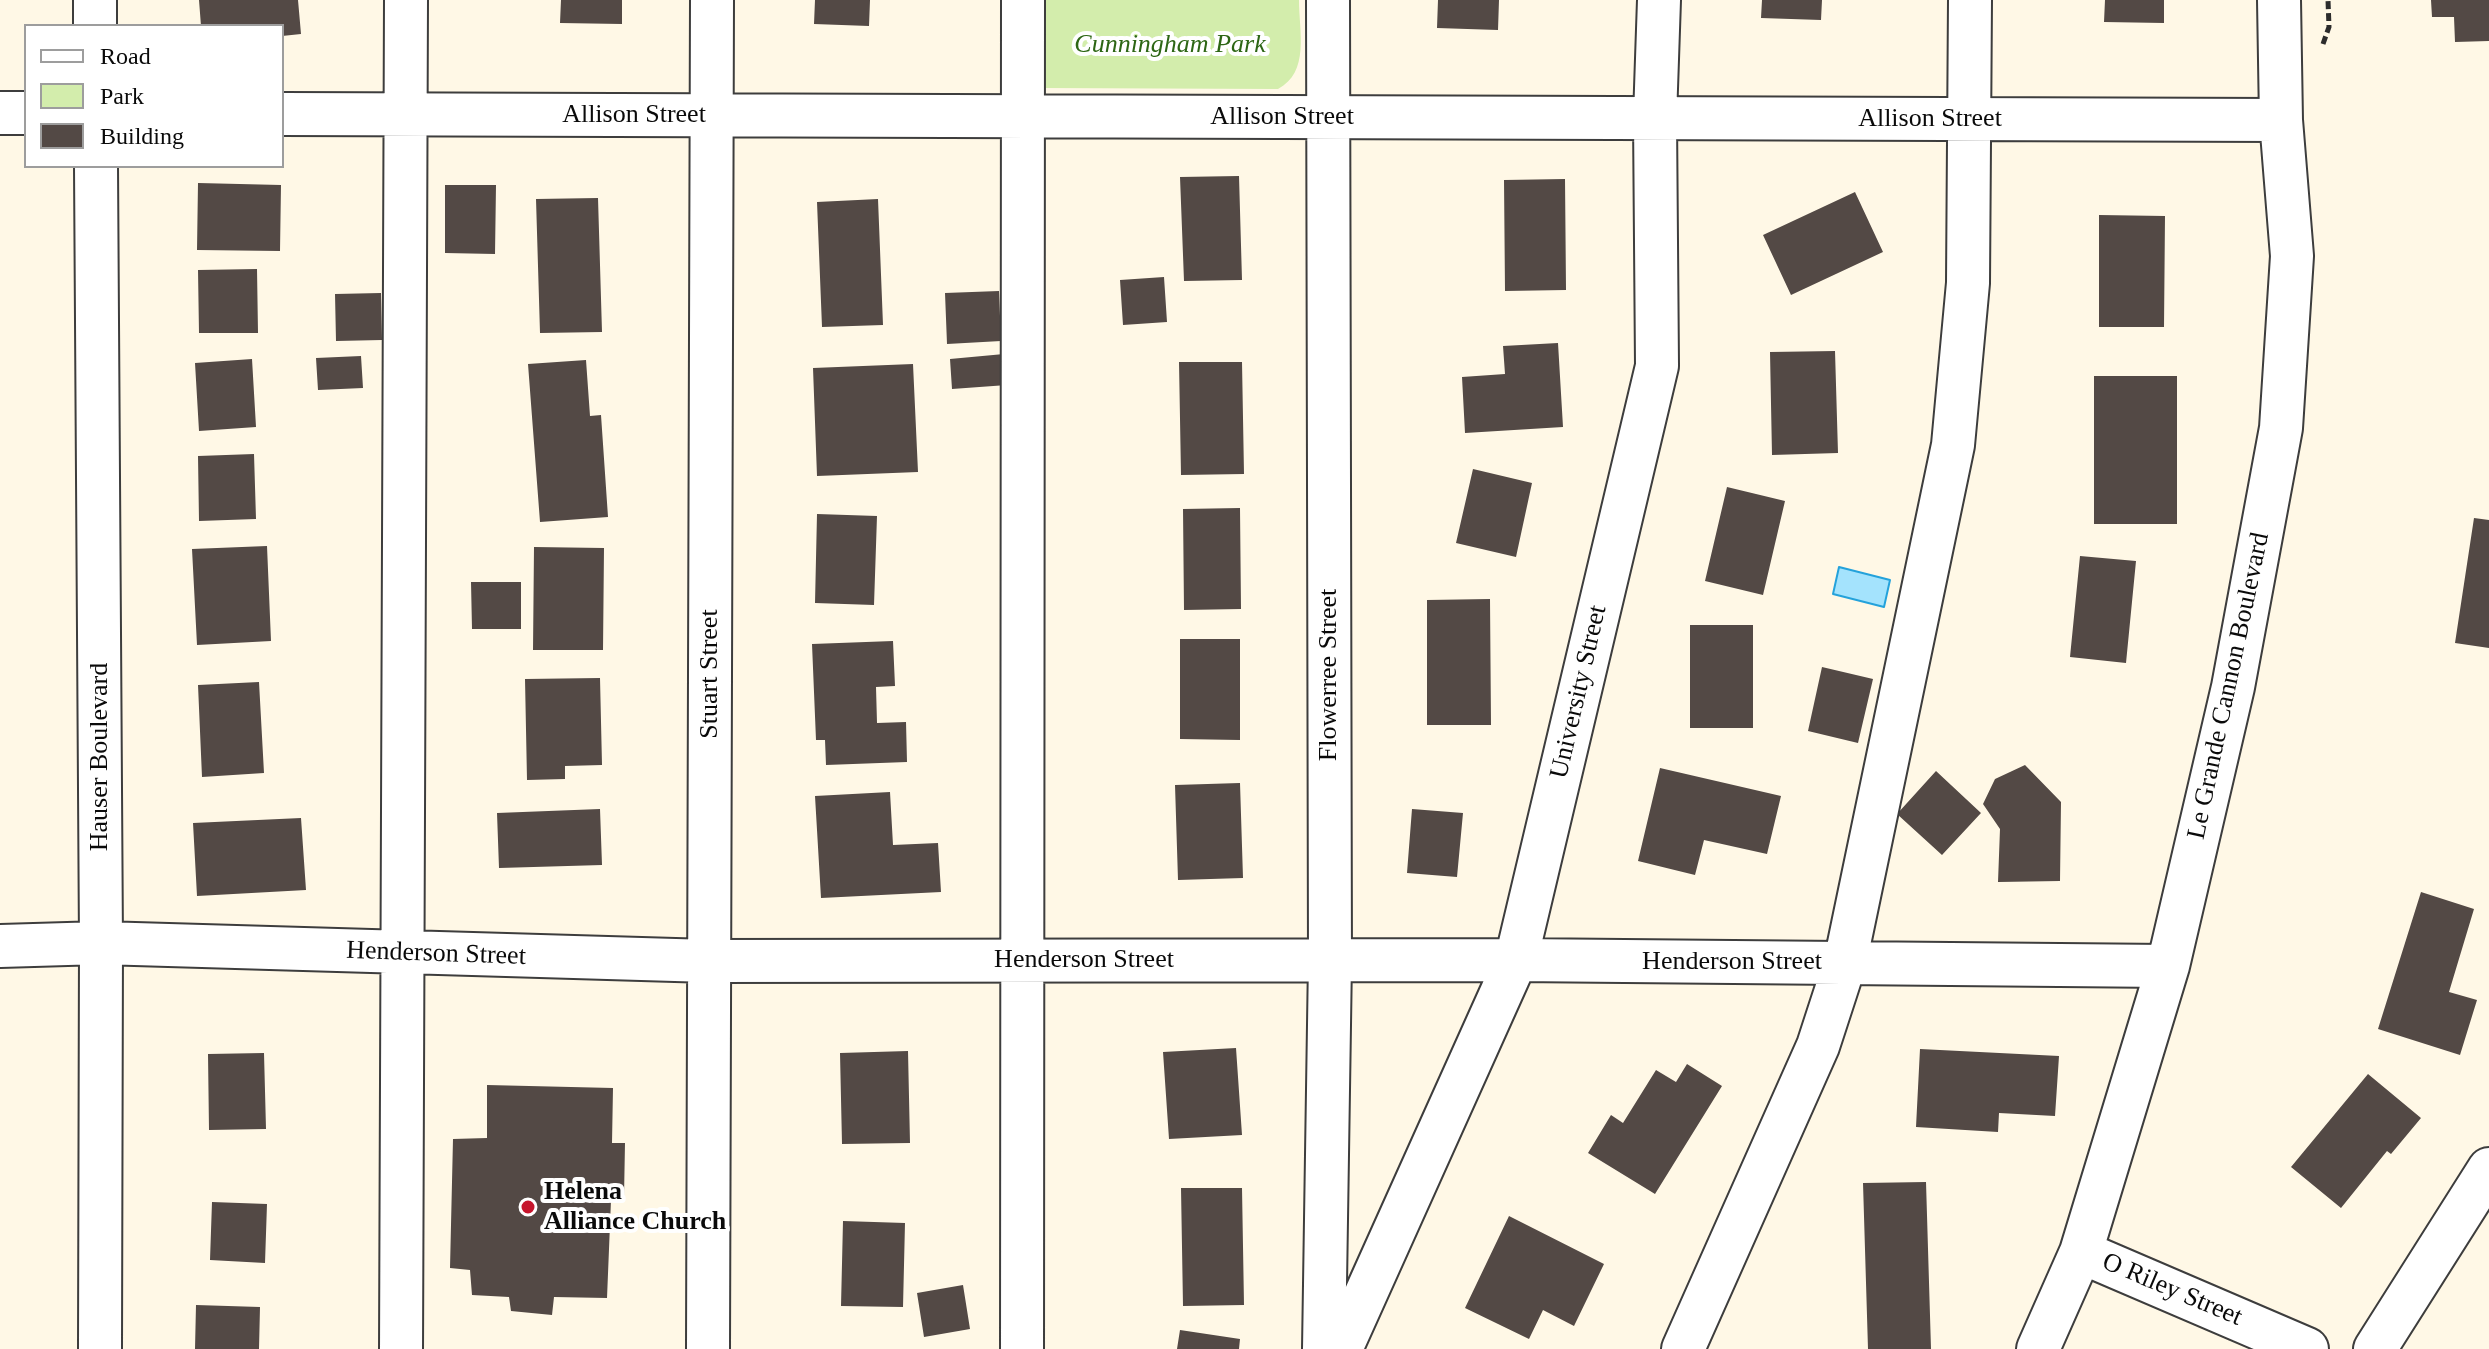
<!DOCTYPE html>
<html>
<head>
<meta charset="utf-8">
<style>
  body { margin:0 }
  #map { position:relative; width:2489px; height:1349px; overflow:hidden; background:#fff8e6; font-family:Georgia,serif }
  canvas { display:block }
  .legend { position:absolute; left:24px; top:24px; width:260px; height:144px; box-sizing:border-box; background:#fff; border:2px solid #9d9d9d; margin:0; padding:10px 14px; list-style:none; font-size:24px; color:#0a0a0a }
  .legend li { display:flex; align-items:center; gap:16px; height:40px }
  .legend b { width:40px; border:2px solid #9d9d9d }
</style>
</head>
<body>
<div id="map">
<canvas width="2489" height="1349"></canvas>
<ul class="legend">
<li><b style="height:10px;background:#fff"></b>Road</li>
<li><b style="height:22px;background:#d3edac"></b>Park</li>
<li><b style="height:22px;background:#534945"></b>Building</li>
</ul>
</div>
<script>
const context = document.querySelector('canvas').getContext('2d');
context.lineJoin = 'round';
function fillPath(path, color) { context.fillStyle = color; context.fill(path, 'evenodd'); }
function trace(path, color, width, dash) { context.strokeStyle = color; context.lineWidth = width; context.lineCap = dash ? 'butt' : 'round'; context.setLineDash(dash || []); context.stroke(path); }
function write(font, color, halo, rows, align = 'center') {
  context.font = font + ' Georgia,serif'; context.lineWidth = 8; context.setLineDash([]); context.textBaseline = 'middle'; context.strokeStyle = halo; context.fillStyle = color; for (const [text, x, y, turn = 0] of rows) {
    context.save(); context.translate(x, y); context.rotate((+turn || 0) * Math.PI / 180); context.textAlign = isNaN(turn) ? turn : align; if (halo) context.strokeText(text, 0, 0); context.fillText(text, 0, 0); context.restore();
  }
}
fillPath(new Path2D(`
  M1040,0h259c0,32 11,72 -21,89l-237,-1z`), '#d3edac');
const water = new Path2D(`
  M1839,567l51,13 -6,27 -51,-13z`);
fillPath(water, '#a4e3fd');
trace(water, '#24a2db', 2);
fillPath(new Path2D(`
  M199,0h99l3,34 -19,2v-10h-81z
  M561,0h61v24l-62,-1z
  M815,0h55l-1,26 -55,-2z
  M1438,0h61l-1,30 -61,-2z
  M1762,0h60l-1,20 -60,-2z
  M2105,0h59v23l-60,-1z
  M2431,0h58v41l-34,1 -1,-25h-22z
  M1239,176l3,104 -58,1 -4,-104z
  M1565,179l1,111 -61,1 -1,-111z
  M198,183l83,2 -1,66 -83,-1z
  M445,185h51l-1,69 -50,-1z
  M1855,192l28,60 -92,43 -28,-60z
  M598,198l4,134 -62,1 -4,-134z
  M878,199l5,126 -61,2 -5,-125z
  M2099,215l66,1 -1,111h-65z
  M257,269l1,64h-59l-1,-63z
  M1164,277l3,45 -44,3 -3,-45z
  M999,291l2,50 -54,3 -2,-51z
  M381,293l1,47 -46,1 -1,-47z
  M1558,343l5,84 -98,6 -3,-56 43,-3 -2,-28z
  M1835,351l3,102 -66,2 -2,-103z
  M1004,354l3,31 -55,4 -2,-30z
  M361,356l2,32 -45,2 -2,-32z
  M252,359l4,68 -57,4 -4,-68z
  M586,360l4,56 11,-1 7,102 -68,5 -12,-158z
  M1179,362h63l2,112 -63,1z
  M913,364l5,108 -101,4 -4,-108z
  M2094,376h83v148h-83z
  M254,454l2,65 -57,2 -1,-65z
  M1473,469l59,14 -16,74 -60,-14z
  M1727,487l58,14 -22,94 -58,-14z
  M1240,508l1,101 -57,1 -1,-101z
  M817,514l60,2 -3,89 -59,-2z
  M2474,518l15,2v128l-34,-5z
  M267,546l4,95 -74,4 -5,-96z
  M534,547l70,1 -1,102h-70z
  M2080,556l56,5 -10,102 -56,-6z
  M471,582h50v47h-49z
  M1490,599l1,126h-64v-125z
  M1690,625h63v103h-63z
  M1180,639h60v101l-60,-1z
  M893,641l2,45 -19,1 1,36 29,-1 1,40 -81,3 -1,-25h-9l-4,-96z
  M1822,667l51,12 -15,64 -50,-12z
  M600,678l2,87 -37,1v13l-38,1 -2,-101z
  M259,682l5,91 -62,4 -4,-92z
  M2025,765l36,37 -1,79 -62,1 2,-53 -17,-25 12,-25z
  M1660,768l121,28 -14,58 -63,-14 -9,35 -57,-14z
  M1936,771l45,42 -39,42 -45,-41z
  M1240,783l3,95 -65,2 -3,-95z
  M890,792l3,53 45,-2 3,49 -120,6 -6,-102z
  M600,809l2,56 -103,3 -2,-55z
  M1412,809l51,4 -6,64 -50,-4z
  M301,818l5,72 -109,6 -4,-73z
  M2421,892l53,17 -25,83 28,8 -17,55 -82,-26z
  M1236,1048l6,87 -73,4 -6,-87z
  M1920,1049l139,7 -4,60 -56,-3 -1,19 -82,-5z
  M908,1051l2,92 -68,1 -2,-91z
  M264,1053l2,76 -57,1 -1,-76z
  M1687,1064l35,22 -67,108 -67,-41 23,-38 12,8 33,-53 20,12z
  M2368,1074l53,44 -30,36 -4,-3 -46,57 -50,-41z
  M487,1085l126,3 -1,55h13l-1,54 -13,3 -4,98 -53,-1 -2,18 -41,-4 -2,-14 -37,-2 -2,-25 -20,-2 3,-129 34,-1z
  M1926,1182l5,167h-63l-5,-166z
  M1181,1188h61l2,117 -61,1z
  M212,1202l55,2 -2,59 -55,-3z
  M1509,1216l95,48 -30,62 -31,-16 -14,29 -64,-31z
  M843,1221l62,2 -2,84 -62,-1z
  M963,1285l7,44 -46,8 -7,-44z
  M196,1305l64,2 -1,42h-64z
  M1180,1330l60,9 -1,10h-62z`), '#534945');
const minor = new Path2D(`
  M95,0v26
  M0,113h26
  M282,114l1999,6
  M96,166l5,777 -1,406
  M0,946l101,-3 608,18 807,-1 652,6
  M2081,1252l226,97
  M401,1349l5,-1349
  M708,1349l4,-1349
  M1022,1349l1,-1349
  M1324,1349l6,-389 -2,-960
  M1341,1349l175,-389 141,-594 -2,-248 4,-118
  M1683,1349l135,-303 27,-83 108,-518 15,-162 2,-283
  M2038,1349l43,-97 87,-286 65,-279 48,-259 11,-172 -11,-136 -2,-120
  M2375,1349l114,-180`);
trace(minor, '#3d3d3d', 46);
trace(new Path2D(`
  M2323,44l6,-17 -1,-27`), '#2c2c2c', 5, [8, 4]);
trace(minor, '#fff', 42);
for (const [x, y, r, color] of [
  [528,1207,8,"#c6152c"]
]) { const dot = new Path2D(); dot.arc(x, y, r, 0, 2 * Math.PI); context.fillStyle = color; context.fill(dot); trace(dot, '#fff', 3); }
write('italic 26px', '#2d6615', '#fff', [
  ["Cunningham Park",1170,45]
]);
write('26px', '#0a0a0a', '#fff', [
  ["Allison Street",634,115],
  ["Allison Street",1282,117],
  ["Allison Street",1930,119],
  ["Stuart Street",710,674,-90],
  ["Flowerree Street",1329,675,-90],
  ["Le Grande Cannon Boulevard",2229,686,-78],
  ["University Street",1579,692,-77],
  ["Hauser Boulevard",100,757,-90],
  ["Henderson Street",436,954,2],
  ["Henderson Street",1084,960],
  ["Henderson Street",1732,962],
  ["O Riley Street",2172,1290,23]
]);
write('bold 26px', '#0a0a0a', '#fff', [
  ["Helena",544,1192],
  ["Alliance Church",544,1222]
], 'left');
</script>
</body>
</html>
